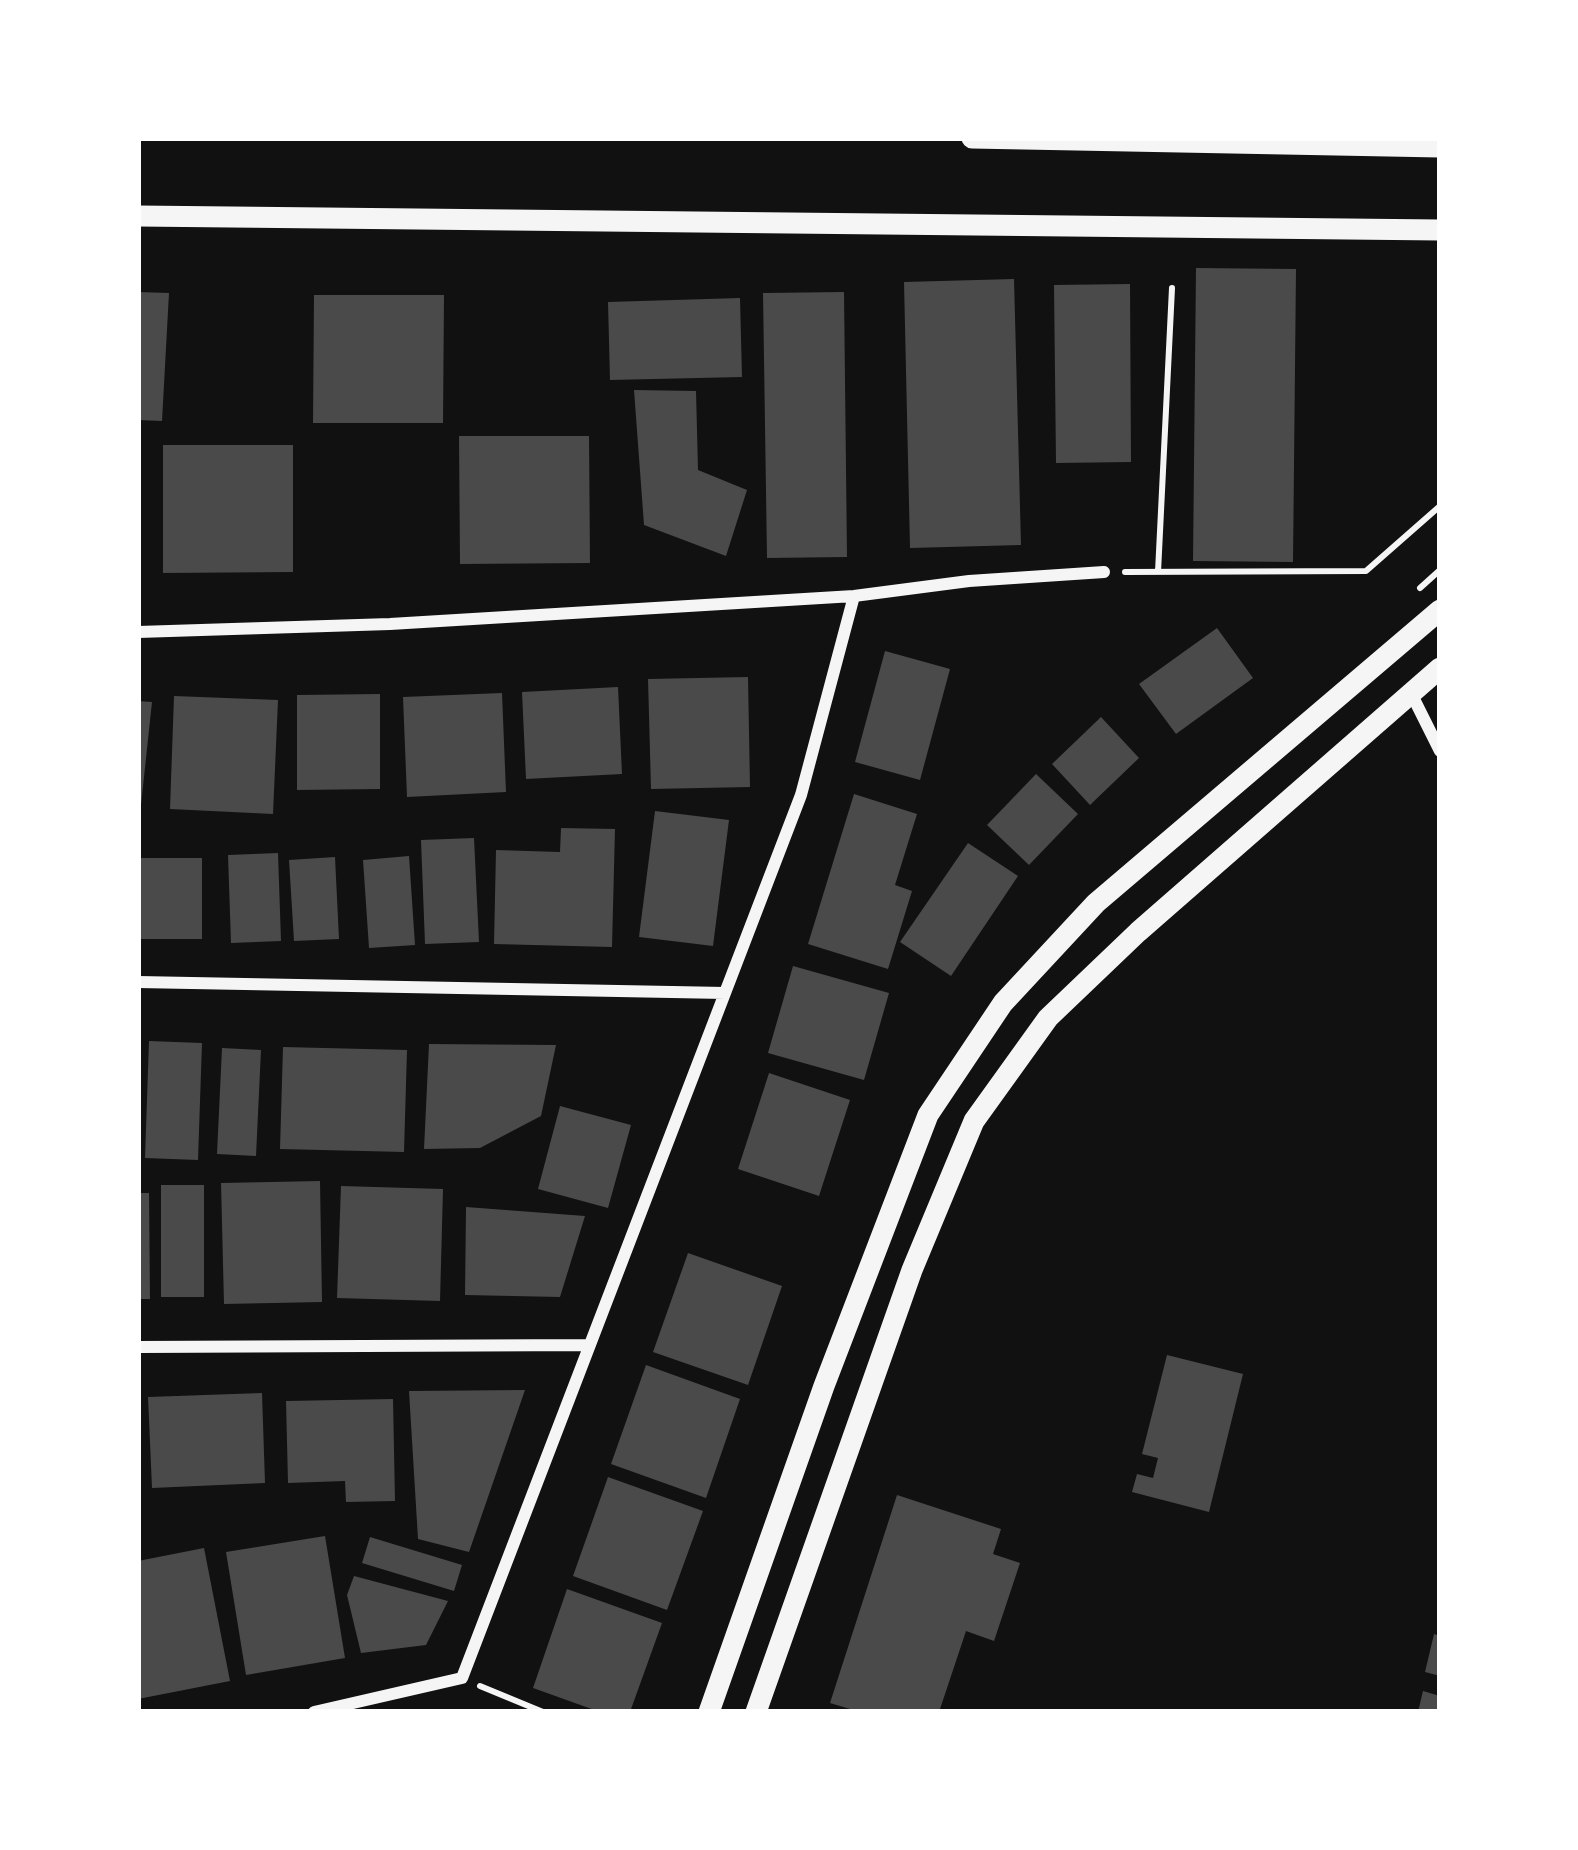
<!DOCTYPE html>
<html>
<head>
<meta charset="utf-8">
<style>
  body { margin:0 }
  #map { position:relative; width:1578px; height:1850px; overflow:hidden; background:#111; font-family:"Archivo Narrow",sans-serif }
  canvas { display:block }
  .frame { position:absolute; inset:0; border:141px solid #fff; pointer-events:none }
</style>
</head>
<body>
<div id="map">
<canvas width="1578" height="1850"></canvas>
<div class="frame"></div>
</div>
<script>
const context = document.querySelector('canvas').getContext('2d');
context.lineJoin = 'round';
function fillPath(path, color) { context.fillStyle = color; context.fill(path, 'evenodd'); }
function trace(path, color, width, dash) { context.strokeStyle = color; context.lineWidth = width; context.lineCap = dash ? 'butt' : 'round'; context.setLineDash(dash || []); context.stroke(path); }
fillPath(new Path2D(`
  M1196,268l100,1 -3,293 -100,-1z
  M1014,279l7,266 -111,3 -6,-266z
  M1130,284l1,178 -75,1 -2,-178z
  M138,292l31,1 -7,128 -24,-1z
  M844,292l3,265 -80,1 -4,-265z
  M314,295h130l-1,128h-130z
  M740,298l2,79 -132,3 -2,-78z
  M634,390l62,1 2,79 49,20 -21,66 -82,-31z
  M459,436h130l1,127 -130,1z
  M163,445h130v127l-130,1z
  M1217,628l36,50 -77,56 -37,-50z
  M885,651l65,18 -30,111 -65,-18z
  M748,677l2,110 -99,2 -3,-110z
  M618,687l4,87 -96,5 -4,-87z
  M502,693l4,99 -99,5 -4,-100z
  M380,694v95l-83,1v-95z
  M174,696l104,4 -5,114 -103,-5z
  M138,701l14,1 -11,103h-3z
  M1101,717l38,41 -49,47 -38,-41z
  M1036,774l42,40 -49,51 -42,-40z
  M854,794l63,20 -22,71 17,6 -24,78 -80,-25z
  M655,811l74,9 -16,126 -74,-9z
  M561,828l54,1 -3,118 -118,-3 2,-94 64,2z
  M474,838l5,104 -54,2 -4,-104z
  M968,843l50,33 -67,100 -51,-34z
  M278,853l3,88 -50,2 -3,-88z
  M409,856l6,89 -46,3 -6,-88z
  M335,857l4,82 -45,2 -5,-81z
  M138,858h64v81h-64z
  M793,966l96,27 -25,87 -96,-27z
  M149,1041l53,2 -4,117 -53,-2z
  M429,1044l127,1 -15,71 -61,32 -56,1z
  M283,1047l124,3 -3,102 -124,-3z
  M222,1048l39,2 -5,106 -39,-2z
  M769,1073l81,27 -31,96 -81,-27z
  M560,1106l71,19 -23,83 -70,-19z
  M320,1181l2,121 -98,2 -3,-121z
  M161,1185h43v112h-43z
  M341,1186l102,3 -3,112 -103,-3z
  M138,1193h11l1,106h-12z
  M466,1207l119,9 -25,81 -95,-2z
  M688,1253l94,33 -34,99 -95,-33z
  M1167,1355l76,19 -34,138 -77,-20 5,-18 16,4 5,-20 -16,-4z
  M646,1365l94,34 -34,99 -95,-34z
  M525,1390l-56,162 -51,-13 -9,-148z
  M262,1393l3,90 -113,5 -4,-91z
  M393,1399l2,102 -49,1 -1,-21 -57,2 -2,-82z
  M608,1477l95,34 -36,99 -94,-34z
  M897,1495l104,34 -8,25 27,9 -26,78 -28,-10 -27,81h-79l-30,-9z
  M325,1536l20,122 -99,17 -20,-123z
  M370,1537l92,28 -8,26 -92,-28z
  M204,1548l26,133 -92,18v-138z
  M354,1576l94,25 -22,44 -65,8 -14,-58z
  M567,1589l95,34 -32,89h-30l-67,-24z
  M1434,1634l6,2v40l-15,-4z
  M1423,1691l17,5v16h-22z`), '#4a4a4a');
trace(new Path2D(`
  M1125,572l241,-1 74,-65
  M1158,572l14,-284
  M1420,588l20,-18
  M480,1686l63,26`), '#f5f5f5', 6);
trace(new Path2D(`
  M138,632l252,-8 464,-28 115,-15 135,-9
  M1411,693l29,58
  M138,982l587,11
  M138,1347l452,-2
  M314,1712l148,-34 339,-883 53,-199`), '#f5f5f5', 12);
trace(new Path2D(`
  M972,138l468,9
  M138,216l1302,14
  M709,1712l115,-326 104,-271 75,-112 93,-100 344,-293
  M756,1712l156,-442 62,-149 74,-103 90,-86 302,-264`), '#f5f5f5', 21);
</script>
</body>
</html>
